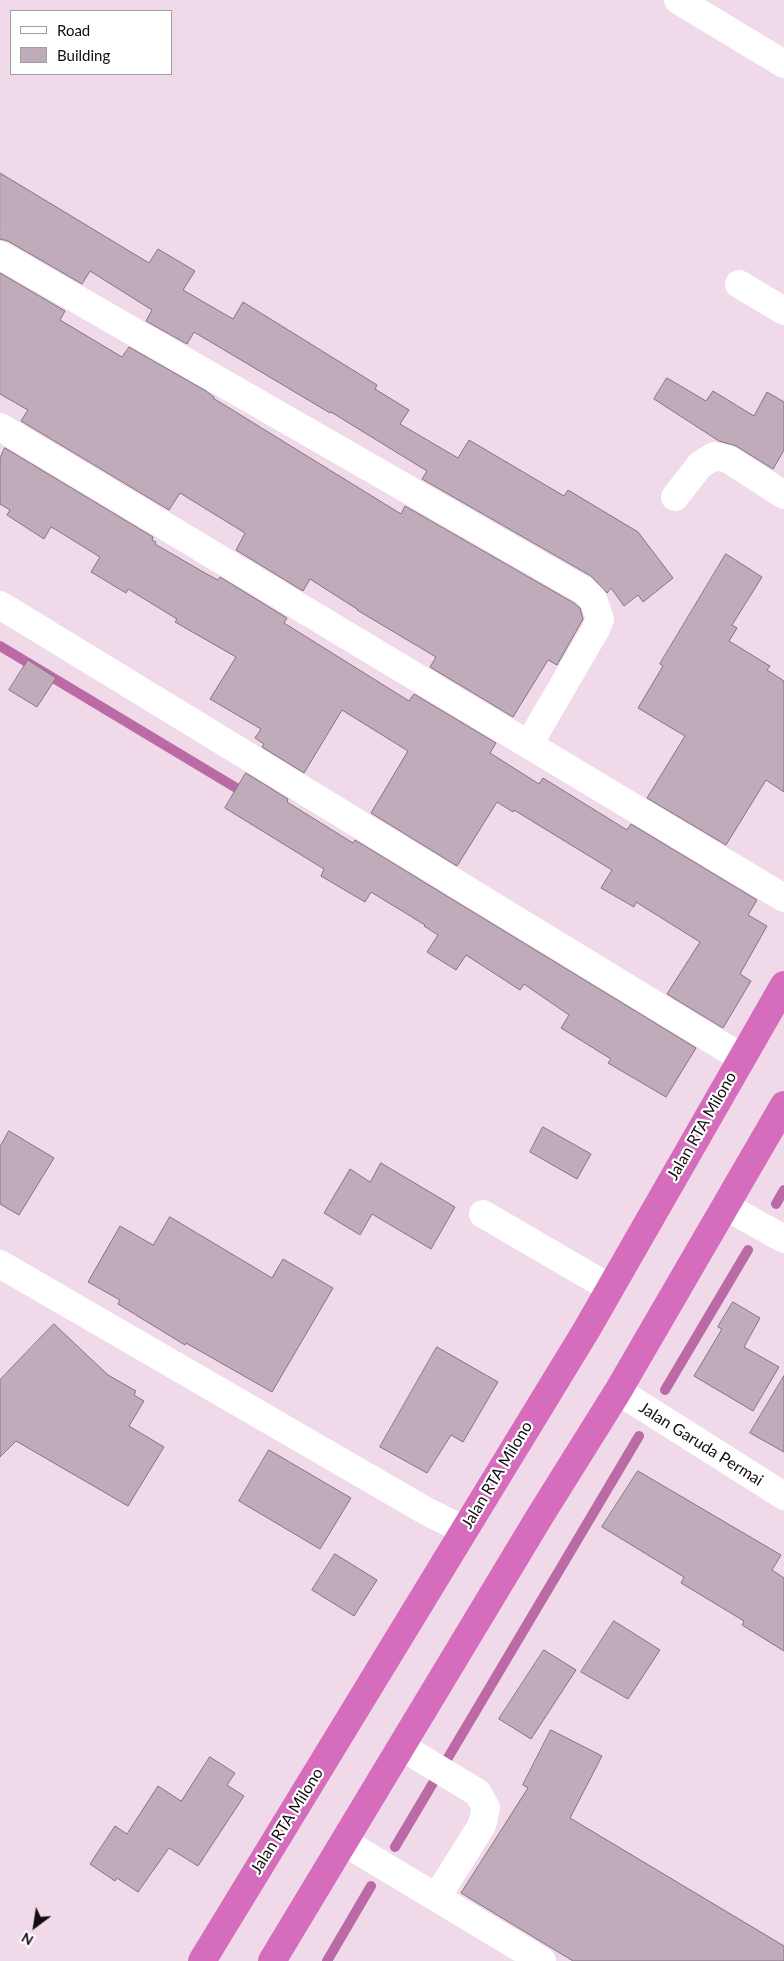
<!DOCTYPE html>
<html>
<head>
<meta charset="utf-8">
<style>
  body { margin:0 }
  #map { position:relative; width:784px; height:1961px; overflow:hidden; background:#f0dae9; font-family:Lato,sans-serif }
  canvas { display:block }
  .legend { position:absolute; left:10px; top:10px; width:162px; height:65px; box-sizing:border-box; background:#fff; border:1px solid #a19ea0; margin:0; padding:6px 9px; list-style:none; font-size:15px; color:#130c11 }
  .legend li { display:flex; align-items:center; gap:10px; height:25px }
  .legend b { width:25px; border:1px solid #a19ea0 }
  .north { position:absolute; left:10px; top:1901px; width:50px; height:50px; -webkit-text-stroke:4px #fff; paint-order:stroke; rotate:211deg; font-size:14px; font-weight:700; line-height:20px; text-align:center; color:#130c11 }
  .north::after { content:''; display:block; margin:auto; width:18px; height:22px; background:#130c11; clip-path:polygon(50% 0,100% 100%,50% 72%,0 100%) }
</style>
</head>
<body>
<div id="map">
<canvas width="784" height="1961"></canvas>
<ul class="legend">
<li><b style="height:6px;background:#fff"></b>Road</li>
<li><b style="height:14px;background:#bfabb9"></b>Building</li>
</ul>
<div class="north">N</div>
</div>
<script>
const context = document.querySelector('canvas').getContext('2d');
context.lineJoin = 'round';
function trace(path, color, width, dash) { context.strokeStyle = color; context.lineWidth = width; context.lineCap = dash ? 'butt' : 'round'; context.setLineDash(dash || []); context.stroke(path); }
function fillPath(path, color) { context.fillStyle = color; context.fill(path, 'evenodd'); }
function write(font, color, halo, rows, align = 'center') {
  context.font = font + ' Lato,sans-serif'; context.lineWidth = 4.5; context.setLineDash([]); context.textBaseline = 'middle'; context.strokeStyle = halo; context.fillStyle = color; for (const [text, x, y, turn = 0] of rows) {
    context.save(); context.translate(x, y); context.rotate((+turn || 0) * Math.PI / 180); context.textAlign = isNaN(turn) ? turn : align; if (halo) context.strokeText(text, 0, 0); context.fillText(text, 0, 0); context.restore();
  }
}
trace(new Path2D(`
  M0,646l248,149
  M776,1204l8,-14
  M665,1390l83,-140
  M395,1847l244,-411
  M327,1961l44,-75`), '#bb6aa6', 10);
const building = new Path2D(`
  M0,173l149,90 9,-14 37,22 -12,19 50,29 10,-17 134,83 -2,4 34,21 -9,14 58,34 11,-18 95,56 4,-6 70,42 35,46 -30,24 -5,-7 -14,11 -13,-18 -4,5 -16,-17 -169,-97 5,-8 -96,-59 -1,1 -136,-81 -7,12 -41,-23 6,-11 -62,-39 -8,13 -74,-43 -8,-2z
  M0,273l65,38 -5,9 62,37 7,-10 77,44 8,6 -1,1 188,116 4,-8 169,97 6,5 3,11 -26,46 -9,-5 -35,57 -83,-50 6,-10 -79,-47v-1l-47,-30 -7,12 -67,-41 9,-17 -65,-40 -11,17 -148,-89 7,-11 -28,-16z
  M667,378l39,23 7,-10 41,25 13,-24 17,10v48l-11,19 -37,-23 -17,-5 -65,-42z
  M5,448l148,89 -1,3 4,2 -1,2 50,29 13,7 2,-3 67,41 -3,5 125,78 5,-7 82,49 -6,10 49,31 4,-6 84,52 4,-6 126,76 -9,15 19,11 -27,48 11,7 -28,47 -56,-34 33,-52 -64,-40 -2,5 -33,-19 11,-18 -98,-60 -1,2 -16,-10 -40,64 -86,-53 37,-62 -66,-41 -38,63 -42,-26 2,-3 -9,-6 6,-9 -51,-30 26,-42 -61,-35 2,-3 -49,-30 -2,4 -35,-21 9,-15 -42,-26 -7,-4 -7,12 -37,-24 3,-5 -10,-6v-46z
  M726,554l36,23 -30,48 5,3 -8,13 41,25 -3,4 17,11v111l-18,-12 -40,65 -79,-47 38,-62 -47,-28 25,-42 -3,-2z
  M28,660l28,18 -19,29 -28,-17z
  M246,773l42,26 -1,3 66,41 2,-3 341,208 -30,49 -58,-34 3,-4 -50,-31 8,-13 -45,-31 -4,6 -54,-35 -10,15 -29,-18 11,-17 -14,-9 1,-1 -54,-33 -6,10 -44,-26 3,-7 -99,-61z
  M543,1127l48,27 -14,25 -47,-27z
  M9,1131l45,27 -35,57 -19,-11v-57z
  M381,1163l74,44 -24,42 -59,-35 -12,21 -36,-22 26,-44 20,13z
  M170,1217l102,61 11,-19 50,29 -61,104 -86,-49 -1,2 -67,-41 2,-4 -32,-18 32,-56 33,19z
  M733,1302l27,16 -16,29 35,20 -26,44 -59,-35 28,-47 -4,-2z
  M54,1324l54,51 28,16 -2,4 10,6 -15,25 35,21 -36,59 -112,-65 -16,16v-77z
  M437,1347l61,35 -35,60 -12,-7 -24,38 -47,-26z
  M784,1376v76l-34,-19z
  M269,1450l82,48 -31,51 -81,-48z
  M638,1471l143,84 -9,15 12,8v73l-42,-26 2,-4 -63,-38 3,-6 -82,-50z
  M335,1554l42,26 -23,36 -42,-26z
  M614,1621l46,29 -32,49 -47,-27z
  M544,1650l32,20 -45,69 -32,-20z
  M551,1730l51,26 -32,62 214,128v15h-211l-112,-68 67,-105 -5,-3z
  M210,1757l25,16 -8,12 17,11 -46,70 -29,-18 -31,44 -21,-14 -2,3 -25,-17 25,-38 12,8 31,-48 23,15z`);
fillPath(building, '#bfabb9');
trace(building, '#857280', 1);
trace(new Path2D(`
  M678,0l106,64
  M0,255l583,335 10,9 7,20 -4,10 -67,115
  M739,284l45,27
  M0,427l784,471
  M675,497l25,-32 14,-9 14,3 56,36
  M0,605l742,453
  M725,1206l59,33
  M483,1214l127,74
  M0,1264l426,247 38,19
  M618,1391l166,105
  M402,1747l76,46 8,15 -4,17 -45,72
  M344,1842l198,119`), '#fff', 28);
trace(new Path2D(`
  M202,1961l385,-632 197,-344
  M272,1961l268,-445 78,-125 166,-286`), '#d66cbc', 28);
write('16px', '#130c11', '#fff', [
  ["Jalan RTA Milono",702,1126,-60],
  ["Jalan Garuda Permai",701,1444,32],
  ["Jalan RTA Milono",497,1475,-59],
  ["Jalan RTA Milono",287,1821,-58]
]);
</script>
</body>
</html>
